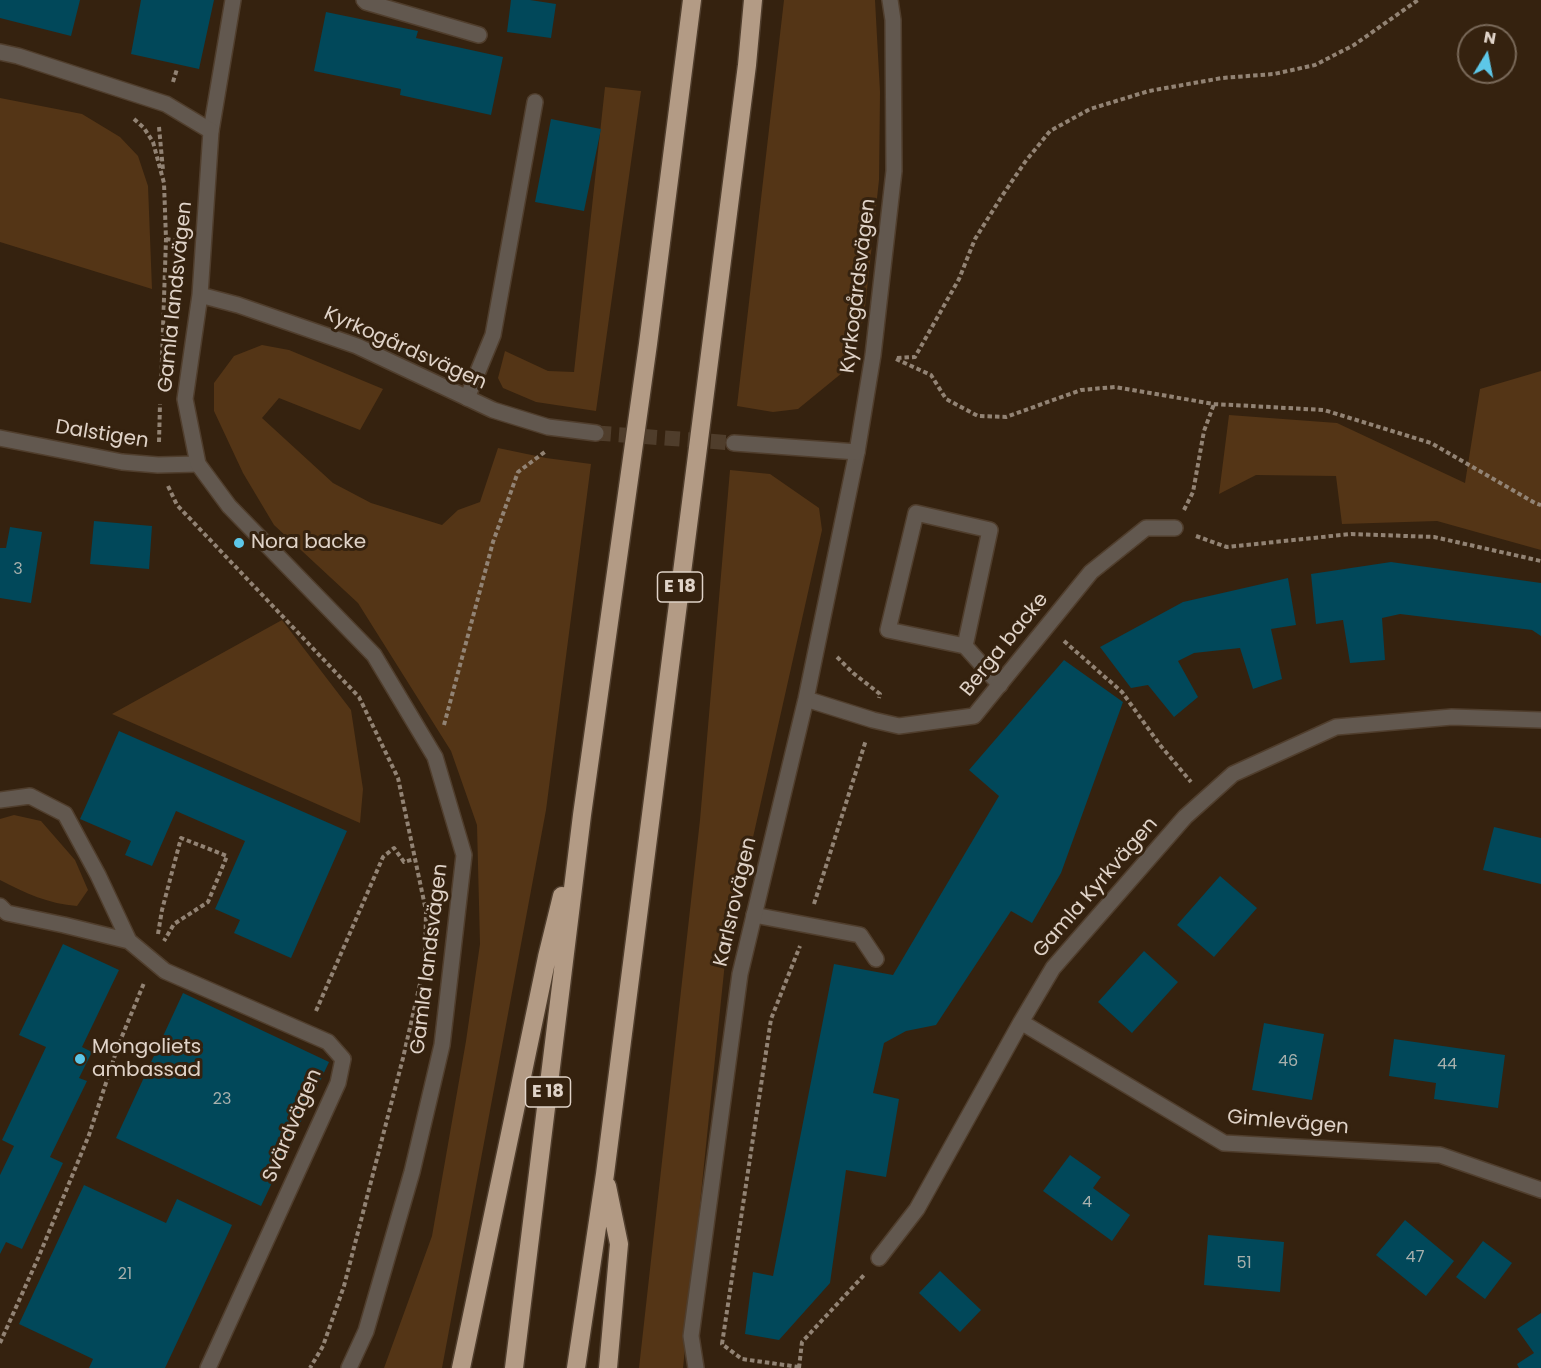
<!DOCTYPE html>
<html>
<head>
<meta charset="utf-8">
<style>
  body { margin:0 }
  #map { position:relative; width:1541px; height:1368px; overflow:hidden; background:#35220f; font-family:Poppins,sans-serif }
  canvas { display:block }
  .north { position:absolute; left:1457px; top:24px; width:60px; height:60px; box-sizing:border-box; background:#35220f; border:2px solid #796959; border-radius:50%; rotate:10deg; font-size:16px; font-weight:700; line-height:24px; text-align:center; color:#e0d3c8 }
  .north::after { content:''; display:block; margin:auto; width:21px; height:27px; background:#5dc7e8; clip-path:polygon(50% 0,100% 100%,50% 72%,0 100%) }
</style>
</head>
<body>
<div id="map">
<canvas width="1541" height="1368"></canvas>
<div class="north">N</div>
</div>
<script>
const context = document.querySelector('canvas').getContext('2d');
context.lineJoin = 'round';
function fillPath(path, color) { context.fillStyle = color; context.fill(path, 'evenodd'); }
function trace(path, color, width, dash) { context.strokeStyle = color; context.lineWidth = width; context.lineCap = dash ? 'butt' : 'round'; context.setLineDash(dash || []); context.stroke(path); }
function write(font, color, halo, rows, align = 'center') {
  context.font = font + ' Poppins,sans-serif'; context.lineWidth = 6; context.setLineDash([]); context.textBaseline = 'middle'; context.strokeStyle = halo; context.fillStyle = color; for (const [text, x, y, turn = 0] of rows) {
    context.save(); context.translate(x, y); context.rotate((+turn || 0) * Math.PI / 180); context.textAlign = isNaN(turn) ? turn : align; if (halo) context.strokeText(text, 0, 0); context.fillText(text, 0, 0); context.restore();
  }
}
fillPath(new Path2D(`
  M784,0h91l5,92 -1,88 -14,128 -7,37 -16,28 -44,36 -25,3 -36,-6z
  M605,87l36,4 -45,320 -60,-9 -33,-14 -5,-10 7,-27 43,20 26,1z
  M0,98l82,16 38,23 18,19 10,30 4,103 -152,-47z
  M262,345l27,5 94,39 -23,41 -81,-32 -17,20 71,65 38,20 71,22 16,-15 22,-8 18,-54 48,10 45,6 -45,346 -104,558h-58l48,-132 34,-195 14,-97 -3,-119 -26,-74 -93,-148 -84,-78 -31,-52 -29,-62v-28l20,-27z
  M1541,371v179l-104,-29 -95,3 -6,-48 -80,-1 -37,19 10,-79 108,8 128,60 15,-94z
  M730,470l40,4 49,34 3,22 -97,432 -42,406h-44l61,-548z
  M282,620l69,90 12,79 -3,34 -248,-109z
  M14,815l27,6 34,39 13,30 -11,16c-28,-2 -52,-13 -77,-26v-61z`), '#543516');
fillPath(new Path2D(`
  M0,0h80l-9,36 -71,-18z
  M141,0h73l-15,69 -68,-15z
  M511,0h19l26,4 -5,34 -44,-6z
  M326,12l92,19 -2,7 87,19 -12,58 -91,-20 1,-6 -87,-18z
  M551,119l50,10 -17,82 -49,-9z
  M94,521l58,5 -3,43 -59,-5z
  M10,527l32,5 -11,71 -31,-5v-50h6z
  M1391,562l150,21v53l-9,-6 -132,-16 -18,4 3,42 -35,3 -7,-43 -27,4 -5,-50z
  M1288,578l8,47 -25,4 11,50 -29,10 -13,-41 -46,5 -16,8 20,36 -24,20 -26,-32 -17,3 -31,-41 83,-45z
  M1064,660l59,42 -62,171 -29,50 -21,-12 -75,114 -30,6 -22,12 -11,50 26,6 -13,78 -40,-7 -16,113 -51,57 -34,-6 8,-62 20,4 61,-312 59,11 106,-179 -30,-26z
  M119,731l228,100 -56,127 -57,-25 6,-13 -25,-11 30,-68 -69,-30 -24,55 -27,-11 6,-14 -51,-22z
  M1494,827l47,11v46l-58,-14z
  M1220,876l37,32 -43,49 -37,-32z
  M63,944l56,26 -37,77 10,5 -13,26 8,3 -37,76 13,6 -41,86 -16,-7 -6,12v-79l14,-29 -12,-6 44,-93 -27,-12z
  M1144,951l34,31 -46,51 -34,-31z
  M183,993l146,69 -68,144 -145,-68z
  M1264,1023l60,11 -12,66 -60,-10z
  M1394,1039l111,16 -7,53 -64,-9 2,-16 -47,-7z
  M1070,1155l31,22 -8,11 37,27 -18,26 -69,-50z
  M84,1185l82,38 11,-24 55,26 -67,143h-76l4,-9 -74,-35z
  M1405,1220l49,41 -28,35 -50,-41z
  M1208,1235l76,7 -4,50 -76,-7z
  M1483,1241l29,22 -27,36 -29,-22z
  M940,1271l41,39 -21,22 -41,-39z
  M1541,1313v55h-22l-2,-4 17,-11 -17,-24z`), '#01485a');
trace(new Path2D(`
  M596,433l138,10`), '#4f3d2b', 15, [15, 8]);
const service = new Path2D(`
  M364,0l2,2 113,33
  M467,398l26,-63 42,-233
  M965,646l25,-116 -74,-17 -28,117 77,16 35,39
  M754,915l106,20 16,24`);
const minor = new Path2D(`
  M211,131l22,-131
  M0,438l122,24 36,3 40,-1
  M806,699l67,21 26,6 75,-10 117,-144 55,-44h29
  M0,800l30,-4 35,18 33,61 31,66
  M0,906l7,7 57,12 65,16 36,30 163,71 15,17 -5,24 -130,285
  M1021,1022l203,121 216,12 101,35
  M879,1258l38,-49 104,-187 32,-54 132,-151 48,-43 103,-47 116,-10 89,3
  M696,1368l-5,-32 49,-362 66,-275 51,-247`);
const tertiary = new Path2D(`
  M0,52l18,4 148,48 45,27 -11,164 -15,104 13,65 31,42 145,149 61,102 29,98 -22,190 -30,127 -46,159 -17,37
  M200,295l38,10 119,41 136,64 55,17 48,6
  M734,443l123,9 16,-97 21,-184 -1,-151 -3,-20`);
const motorway = new Path2D(`
  M607,1186l12,58 -11,124
  M461,1368l86,-411 15,-61
  M514,1368l68,-553 66,-471 44,-344
  M576,1368l29,-194 142,-1109 6,-65`);
trace(service, '#503e2d', 18);
trace(minor, '#503e2d', 18);
trace(tertiary, '#503e2d', 18);
trace(motorway, '#503e2d', 21);
trace(new Path2D(`
  M173,82l4,-13
  M134,119l10,9 9,14 11,41 2,56 -5,149
  M159,127l4,43
  M166,239l14,2
  M897,358l18,-1 44,-78 16,-40 27,-43 23,-34 25,-31 40,-22 59,-18 73,-13 52,-4 41,-9 39,-20 64,-45
  M896,359l35,16 15,24 32,17 28,1 75,-27 34,-3 99,17 110,6 107,33 104,60 6,2
  M159,442l1,-38
  M168,486l9,19 182,192 39,81 28,133 -1,51 -22,96 -59,228 -21,60 -13,22
  M1184,510l9,-18 11,-61 10,-27
  M1196,536l31,11 124,-13 83,3 107,24
  M1064,641l58,51 38,53 31,37
  M837,657l16,16 27,21 -1,4
  M444,725l49,-183 25,-70 28,-21
  M814,904l52,-164
  M158,934l4,-24 19,-72 46,18 -19,46 -34,22 -10,17
  M316,1011l67,-154 11,-9 10,14 10,-3
  M0,1343l39,-87 50,-121 29,-89 26,-63
  M799,1367l-57,-8 -20,-15 49,-325 29,-73
  M799,1368l3,-26 63,-68`), '#928374', 4, [4.5, 3]);
trace(service, '#62584f', 15);
trace(minor, '#62584f', 15);
trace(tertiary, '#62584f', 15);
trace(motorway, '#b39b85', 18);
for (const [x, y, r, color] of [
  [239,543,6,"#5dc7e8"],
  [80,1059,6,"#5dc7e8"]
]) { const dot = new Path2D(); dot.arc(x, y, r, 0, 2 * Math.PI); context.fillStyle = color; context.fill(dot); trace(dot, '#35220f', 2); }
write('16px', '#a8b0ac', null, [
  ["3",18,570],
  ["46",1288,1062],
  ["44",1447,1065],
  ["23",222,1100],
  ["4",1087,1203],
  ["47",1415,1258],
  ["51",1244,1264],
  ["21",125,1275]
]);
for (const [x, y, w] of [
  [680,587,45],
  [548,1092,45]
]) { const box = new Path2D(); box.roundRect(x - w / 2, y - 15, w, 30, 4.5); context.fillStyle = '#35220f'; context.fill(box); trace(box, '#e0d3c8', 1.5); }
write('bold 18px', '#e0d3c8', null, [
  ["E 18",680,587],
  ["E 18",548,1092]
]);
write('20px', '#e0d3c8', '#35220f', [
  ["Kyrkogårdsvägen",859,286,-83],
  ["Gamla landsvägen",176,297,-84],
  ["Kyrkogårdsvägen",405,349,24],
  ["Dalstigen",102,435,9],
  ["Berga backe",1005,645,-51],
  ["Gamla Kyrkvägen",1096,888,-49],
  ["Karlsrovägen",736,902,-77],
  ["Gamla landsvägen",430,959,-83],
  ["Gimlevägen",1288,1123,5],
  ["Svärdvägen",293,1126,-67]
]);
write('20px', '#e0d3c8', '#35220f', [
  ["Nora backe",251,543],
  ["Mongoliets",92,1048],
  ["ambassad",92,1071]
], 'left');
</script>
</body>
</html>
